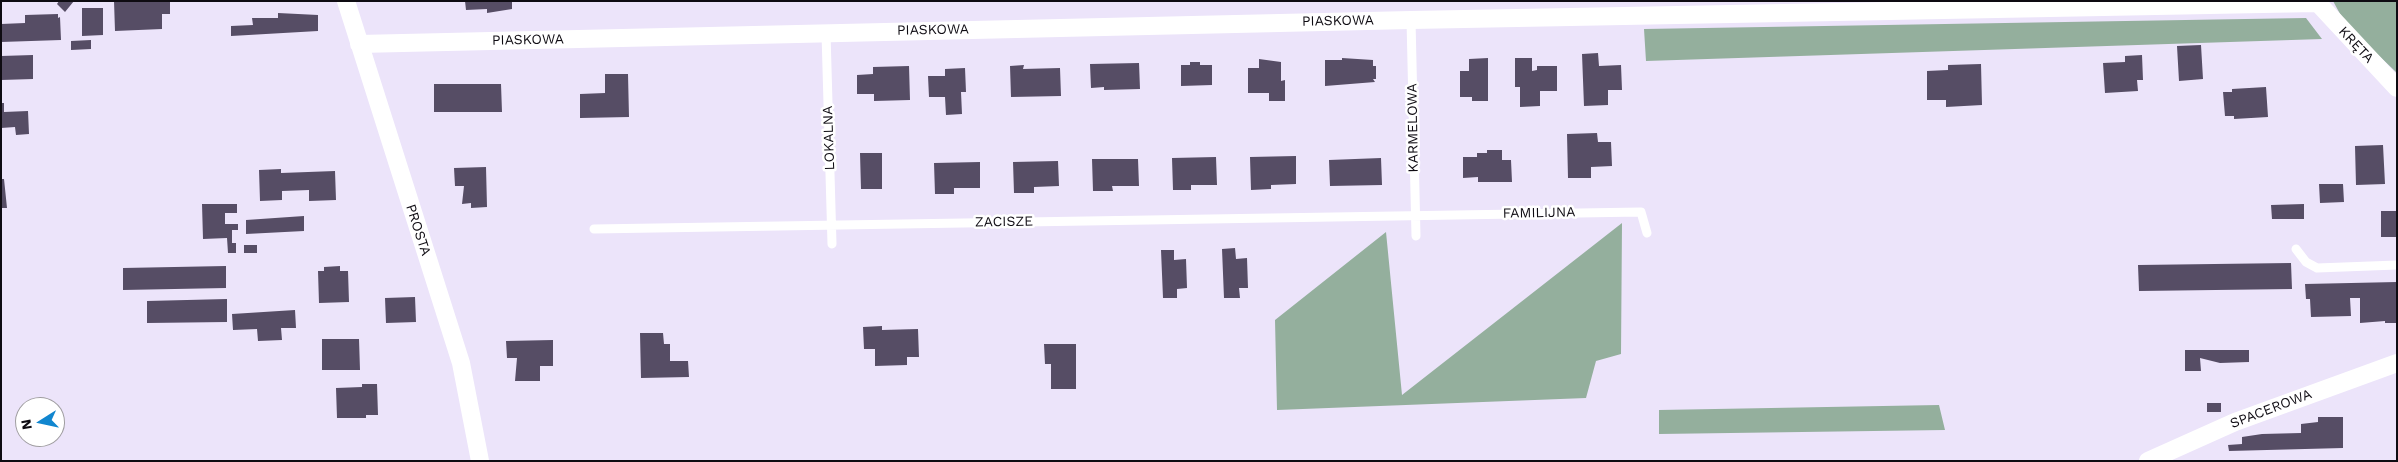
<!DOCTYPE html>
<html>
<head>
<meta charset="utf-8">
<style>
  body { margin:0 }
  #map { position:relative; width:2398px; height:462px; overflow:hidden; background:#ece4fa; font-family:"Work Sans",sans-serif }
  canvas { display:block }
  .frame { position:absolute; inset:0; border:2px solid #0e0b12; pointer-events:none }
  .north { position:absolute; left:15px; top:397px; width:50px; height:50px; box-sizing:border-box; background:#fff; border:1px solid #9f9da0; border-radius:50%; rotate:260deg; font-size:14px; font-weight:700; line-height:20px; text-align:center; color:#0e0b12 }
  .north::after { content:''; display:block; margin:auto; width:18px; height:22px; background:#1186cf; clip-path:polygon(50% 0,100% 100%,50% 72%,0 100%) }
</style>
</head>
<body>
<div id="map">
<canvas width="2398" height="462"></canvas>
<div class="frame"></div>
<div class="north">N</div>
</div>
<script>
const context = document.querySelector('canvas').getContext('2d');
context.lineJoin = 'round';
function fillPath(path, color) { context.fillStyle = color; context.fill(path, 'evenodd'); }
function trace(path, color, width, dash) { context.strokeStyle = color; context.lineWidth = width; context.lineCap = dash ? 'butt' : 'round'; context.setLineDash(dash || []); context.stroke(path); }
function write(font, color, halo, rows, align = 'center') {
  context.font = font + ' "Work Sans",sans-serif'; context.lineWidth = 5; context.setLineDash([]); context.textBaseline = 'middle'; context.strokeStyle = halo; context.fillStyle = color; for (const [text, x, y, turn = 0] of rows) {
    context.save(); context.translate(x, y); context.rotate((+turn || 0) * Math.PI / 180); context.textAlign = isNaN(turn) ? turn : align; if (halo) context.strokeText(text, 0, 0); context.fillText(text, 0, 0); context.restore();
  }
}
fillPath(new Path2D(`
  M2333,1h64v72l-52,-50z
  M2306,18l16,21 -676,22 -2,-32z
  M1622,223l-1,131 -25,7 -10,37 -309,12 -2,-90 111,-88 16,163z
  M1939,405l6,25 -286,4v-24z`), '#94af9d');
fillPath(new Path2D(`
  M59,1h15l-9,11 -8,-8z
  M114,1h56v13h-8v15l-47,2z
  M465,1h47v8l-25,4v-4l-21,1z
  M82,8h21v27l-21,1z
  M278,13l40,2v16l-87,5v-10l22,-1 -1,-7h26z
  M58,14v4l2,-1 1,23 -60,2v-18l24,-1v-8z
  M91,40v9l-20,1v-9z
  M2201,45l2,34 -24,2 -2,-35z
  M1598,53l1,13 22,-1 1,25h-14v15l-24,1 -2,-52z
  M33,55v24l-32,1v-24z
  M2142,55l1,25h-6l1,11 -33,2 -2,-30 22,-1v-6z
  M1342,58l31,2v6h3v13h-3l2,3 -50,4v-26h17z
  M1488,58v43h-16v-4h-12v-26h9v-12z
  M1515,58h17v13l5,-1v-4h20v25h-17v15l-20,1v-20h-5z
  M1259,59l22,3v19l4,-1v21h-16v-8h-21v-25h11z
  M1190,62h10v3h12v20l-31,1v-21h9z
  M1139,63l1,26 -36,1v-3l-13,1 -1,-24z
  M1981,64l1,41 -36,2v-7h-19v-29l21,-1v-5z
  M1024,65l-1,4 37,-1 1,28 -50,1 -1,-31z
  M909,66l1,34 -36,1v-7h-17v-19l16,-1v-7z
  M965,68l1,24h-5l1,22 -16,1 -1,-18h-16l-1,-21h17v-7z
  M605,74h23l1,43 -49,1v-24l25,-1z
  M434,84h67l1,28h-68z
  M2266,87l2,30 -34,2v-3h-9l-2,-24h9v-3z
  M1,103h3v9l24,-1 1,23 -13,1 -1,-8 -14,1z
  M1597,133l1,9h13l1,24 -21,1v11h-23l-1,-44z
  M2383,145l2,39 -29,1 -1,-39z
  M1487,150h15v10h9l1,22h-34v-5l-15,1v-21h14v-4h10z
  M860,153h22v36h-21z
  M1296,156v28l-25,1v4l-20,1 -1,-33z
  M1216,157l1,28h-26v5h-18l-1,-32z
  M1381,158l1,27 -52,1 -1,-26z
  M1092,159h46l1,27h-27l1,5h-20z
  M1058,161l1,25 -25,1v6h-20l-1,-31z
  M980,162v26h-26v6h-19l-1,-31z
  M486,167l1,40 -16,1v-5l-9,1 2,-18h-9l-1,-18z
  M281,169v4l54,-2 1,29 -27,1v-11l-27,1v9l-22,1 -1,-31z
  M1,179h3l3,29h-6z
  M2319,184h24l1,18 -24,1z
  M202,204h35v9h-12v11h13v6h-6v13h4v10h-8l-1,-15 -24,1z
  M2304,204v15h-32l-1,-14z
  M2381,211h16v26h-16z
  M304,216v15l-58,3v-14z
  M244,245h13v8h-13z
  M1235,248l1,11 11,-1 1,30h-9l1,10h-16l-2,-49z
  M1161,250h13v10l12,-1 1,29 -10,1v9h-14z
  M2291,263l1,26 -153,2 -1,-26z
  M226,266v22l-103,2v-22z
  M340,266v5h8l1,31 -30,1 -1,-32h6v-4z
  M2397,282v41h-12v-2l-25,2v-25h-10l1,18 -40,1 -1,-18h-4l-1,-15z
  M415,297l1,25 -30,1 -1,-25z
  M227,299v23l-80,1v-22z
  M295,310l1,18h-15l1,12 -24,1 -1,-12 -24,1 -1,-16z
  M882,326v4l36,-1 1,28h-12v8l-32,1v-17h-11l-1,-22z
  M640,333h23l1,11h6v17h18l1,16 -48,1z
  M322,339h37l1,31h-38z
  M553,340v26h-13v15h-25l2,-23h-10l-1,-17z
  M1044,344h32v45h-25v-25h-6z
  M2185,350h64v12l-29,1 -20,-5 1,13h-16z
  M362,384h15l1,31h-12v3h-29l-1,-30 26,-1z
  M2207,403h14v9h-14z
  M2318,417h25v31l-114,3 -1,-6 14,-1v-7l20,-3 39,-1v-9l17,-2z`), '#564d65');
trace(new Path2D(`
  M1411,20l5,216
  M826,33l6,211
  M594,229l1047,-17 6,21
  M2296,249l10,13 11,6 80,-3`), '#fff', 9);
trace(new Path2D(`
  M346,1l115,362 19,98
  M2316,1l81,87
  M359,44l1052,-24 905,-17
  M2148,461l87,-39 162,-59`), '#fff', 18);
write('14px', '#0e0b12', '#fff', [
  ["PIASKOWA",1338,21,-1],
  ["PIASKOWA",933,30,-1],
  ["PIASKOWA",528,40,-1],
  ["KRĘTA",2356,45,47],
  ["KARMELOWA",1413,128,-91],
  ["LOKALNA",829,138,-92],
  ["FAMILIJNA",1539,213,-1],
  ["ZACISZE",1004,222,-1],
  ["PROSTA",418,230,72],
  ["SPACEROWA",2271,409,-21]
]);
</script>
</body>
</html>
